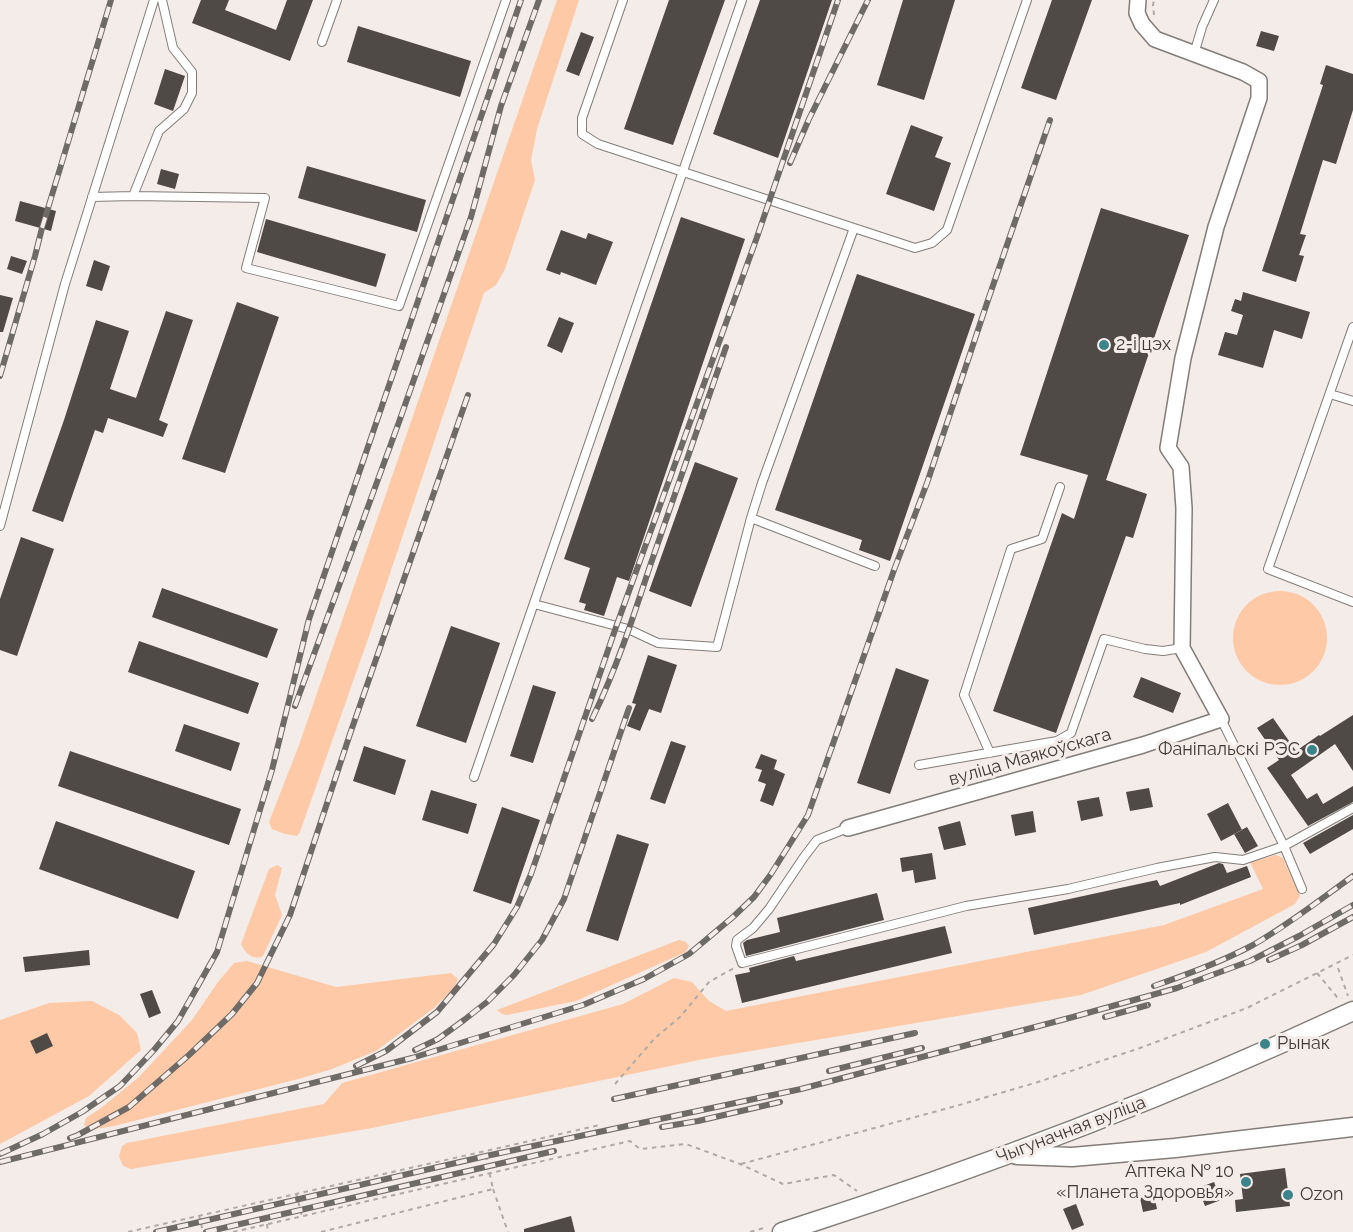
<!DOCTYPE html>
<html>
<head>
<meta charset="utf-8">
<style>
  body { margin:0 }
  canvas { display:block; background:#f3ece8 }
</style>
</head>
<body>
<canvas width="1353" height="1232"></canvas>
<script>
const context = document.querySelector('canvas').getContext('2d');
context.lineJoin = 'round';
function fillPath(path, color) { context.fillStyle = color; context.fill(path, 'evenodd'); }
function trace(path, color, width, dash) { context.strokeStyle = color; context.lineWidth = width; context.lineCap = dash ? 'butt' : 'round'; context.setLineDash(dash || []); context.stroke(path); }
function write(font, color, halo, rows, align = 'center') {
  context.font = font + ' Raleway,sans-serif'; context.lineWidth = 6; context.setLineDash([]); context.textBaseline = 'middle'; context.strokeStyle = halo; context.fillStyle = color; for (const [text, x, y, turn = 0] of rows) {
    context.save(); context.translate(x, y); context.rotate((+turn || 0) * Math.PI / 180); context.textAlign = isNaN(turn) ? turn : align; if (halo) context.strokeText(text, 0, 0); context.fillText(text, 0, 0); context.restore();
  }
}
fillPath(new Path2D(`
  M557,0h22l-42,129 -6,31 4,20 -30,89 -9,16 -12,8 -116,346 -68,193 -3,4 -12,-2 -13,-5 -3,-7 30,-77z
  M1233 638a47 47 0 1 1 94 0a47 47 0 1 1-94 0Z
  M1276,855l7,3 17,38 -5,8 -89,48 -125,43 -377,64 -332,69 -241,41 -8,-3 -4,-10 3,-10 5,-3 197,-39 18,-21 281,-79 51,-26 18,4 17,19 17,10 438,-86 99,-36 -13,-27z
  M277,865l5,3 -7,27 7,20 -19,41c-10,5 -18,-3 -22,-12l28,-75z
  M679,940l7,2 3,4 -3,6 -110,49 -69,14 -5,-1 -5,-4z
  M247,961l89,26 115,-14 7,6 -4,9 -20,20 -58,43 -44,18 -30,9 -188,48 -25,4 -5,-5 2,-7 15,-10 38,-31 53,-57 26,-38 16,-19z
  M92,1001l27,14 18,18 4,17 -52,46 -89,48v-124l49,-17z`), '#fdc9a6');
fillPath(new Path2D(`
  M201,0h28l-4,10 51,20 11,-30h26l-23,61 -98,-38z
  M669,0h56l-52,145 -49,-16z
  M760,0h72l-54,158 -65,-24z
  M903,0h52l-31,100 -47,-15z
  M1052,0h40l-36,100 -35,-12z
  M358,26l113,35 -11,36 -113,-35z
  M1261,31l18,5 -5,15 -18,-5z
  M581,32l13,5 -15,39 -13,-5z
  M1326,65l27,9v36l-17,54 -13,-4 -23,74 6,1 -7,20 5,1 -8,26 -34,-11 61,-186 -3,-1z
  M165,69l20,7 -12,35 -19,-7z
  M911,125l32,12 -8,20 16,6 -17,48 -48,-17z
  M307,166l119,34 -9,32 -119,-34z
  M161,169l18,5 -4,15 -18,-5z
  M20,201l36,10 -5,20 -36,-10z
  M1101,208l88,27 -83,245 41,14 -14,44 -7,-2 -70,197 -63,-22 69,-198 12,6 14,-44 -68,-20z
  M681,217l64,22 -116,342 -12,-4 -13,39 -20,-6 2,-6 -7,-2 11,-34 -26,-9z
  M266,219l120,35 -10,33 -119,-35z
  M561,230l25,9 2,-6 25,9 -17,43 -35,-13 -1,3 -14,-5z
  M11,256l16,5 -5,13 -15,-5z
  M94,260l16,6 -8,25 -16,-5z
  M857,274l118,40 -85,247 -31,-11 3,-10 -87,-30z
  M1243,292l67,20 -8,27 -28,-9 -11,38 -45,-13 7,-23 12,3 6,-20 -12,-4 4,-12 6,2z
  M0,295l13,3 -10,34h-3z
  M237,302l42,15 -54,156 -43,-14z
  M166,311l27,9 -34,100 9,4 -5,13 -55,-19 -5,15 -8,-3 -32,92 -31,-11 32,-91 32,-100 33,11 -19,58 26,9z
  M559,317l15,6 -12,30 -15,-7z
  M695,462l43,16 -47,129 -42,-16z
  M21,537l33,12 -37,107 -17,-6v-51z
  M162,588l116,41 -11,29 -115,-41z
  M451,626l49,17 -34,100 -50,-17z
  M139,641l120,42 -11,31 -120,-42z
  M648,655l29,10 -16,48 -12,-4 -9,22 -13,-5 9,-22 -4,-1z
  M896,668l33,12 -39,114 -33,-11z
  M1141,677l40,16 -8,20 -40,-16z
  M533,685l23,7 -23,71 -23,-7z
  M1353,715v56l-18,-27 -44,31 16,24 10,-6 6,11 30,-18v16l-45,24 -41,-58 12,-8 -22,-32 16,-10 23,33 23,-16 1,1z
  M184,724l56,19 -9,28 -56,-20z
  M671,741l15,5 -21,58 -15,-5z
  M364,746l42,14 -11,35 -42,-14z
  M70,751l171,58 -12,36 -171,-59z
  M761,754l16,6 -3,9 11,5 -12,32 -13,-5 6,-17 -8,-3 4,-11 -7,-2z
  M1149,788l4,19 -23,4 -4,-19z
  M431,790l46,14 -9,30 -46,-14z
  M1099,797l4,19 -22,5 -4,-20z
  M1228,803l14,27 -21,11 -14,-27z
  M502,807l38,13 -29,84 -38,-13z
  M1033,811l3,21 -21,4 -4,-21z
  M1353,815v14l-43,25 -7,-11z
  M56,821l139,50 -17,48 -139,-50z
  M960,821l6,24 -22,5 -6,-23z
  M1247,827l11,19 -13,7 -11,-19z
  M617,834l32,10 -31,97 -32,-10z
  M932,853l4,26 -21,4 -2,-13 -11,2 -2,-14z
  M1219,863l4,1 4,9 20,-7 4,11 -71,28v-2l-146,32 -6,-27 129,-28 3,6z
  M877,893l7,27 -138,36 -3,-13 4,-3 33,-8 -3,-14z
  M945,926l7,27 -210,50 -7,-28 15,-3 -1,-4 45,-12 2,5z
  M89,950l1,15 -65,7 -2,-15z
  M152,990l9,23 -12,5 -9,-24z
  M47,1033l6,13 -17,8 -6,-13z
  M1285,1168l5,38 -54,6 -1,-12 8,-1 -3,-25z
  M1214,1182l7,18 -16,6 -7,-18z
  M1154,1195l3,14 -14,3 -3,-14z
  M1076,1204l8,21 -12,5 -9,-21z
  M571,1216l4,16h-51v-3z`), '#4f4a46');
const service = new Path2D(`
  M623,0l-41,118v16l16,10 317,104 17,-5 15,-13 80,-230
  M322,42l15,-42
  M1194,54l8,-27 12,-27
  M133,196l26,-65 25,-22 8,-16v-21l-19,-24 -11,-48
  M92,197l41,-1 132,2 -19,70 153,38 107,-306
  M1353,327l-85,242 85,33
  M1330,394l23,7
  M751,518l11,-35 92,-255
  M0,526l65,-242 89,-284
  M534,604l94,25 30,14 59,4 34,-129 124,48
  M1221,719l63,127 18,43
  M990,753l-26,-58 47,-146 31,-10 18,-52
  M919,765l138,-24 14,-8 33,-94 41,10 18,2 19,-3
  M474,777l268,-777
  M848,828l-31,12 -13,17 -35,52 -16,19 -16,12 -1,6 6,17 224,-57 102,-17 89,-21 58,-11 28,3 41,-14 69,-38`);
const minor = new Path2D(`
  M848,828l295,-83 78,-26 -39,-71 2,-140 -3,-41 -13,-19 15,-90 33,-131 43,-129v-17l-16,-9 -88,-33 -13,-15 -5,-11 1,-13`);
const tertiary = new Path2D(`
  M1017,1155l55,2 103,-9 178,-21
  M782,1232c195,-62 386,-135 571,-221`);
trace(service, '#837d79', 10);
trace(minor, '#837d79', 18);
trace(tertiary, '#837d79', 21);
trace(new Path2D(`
  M1154,15l-1,-10 1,-5
  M1338,968l10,28
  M1317,973l20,24 5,1
  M615,1084l40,-46 25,-21 29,-35 25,-14
  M741,1164l215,-58 82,-24 102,-34 107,-40 106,-53
  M493,1189l15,43
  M296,1193l6,23
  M199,1215l4,17
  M267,1224l1,8
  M128,1232l472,-107
  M233,1232l397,-91 10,8 46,-5 54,20 43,20 51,-9 23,16
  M321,1232l172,-43 -8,-37
  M750,1232l17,-5`), '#afaaa6', 2, [4.5, 4.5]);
trace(service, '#fff', 8);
trace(minor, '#fff', 15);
trace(tertiary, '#fff', 18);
const rail = new Path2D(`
  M790,163l19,-44 59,-119
  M0,376l35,-120 7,-28 69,-228
  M295,706l104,-284 72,-205 30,-111 38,-106
  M592,719c24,-49 41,-101 58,-153 25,-73 51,-146 76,-219
  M1269,960l33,-15 51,-28
  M1154,986c34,-12 67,-24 99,-41 35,-20 68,-46 100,-69
  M1105,1017l43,-12
  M415,1050l23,-11 26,-19 23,-18 27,-27 28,-35 22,-41 65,-191
  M356,1066l30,-15 51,-39 57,-68 23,-37 14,-33 85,-247 140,-387 82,-240
  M829,1071l93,-23
  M614,1099l301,-66
  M662,1127l36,-6 82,-19
  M70,1138l8,-3 51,-28 60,-52 43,-41 25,-31 33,-68 60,-181 118,-339
  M0,1154l43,-20 39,-22 38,-26 34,-36 24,-29 39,-69 55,-182 37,-151 212,-619
  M0,1162l412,-104 171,-53 61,-26 45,-25 44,-37 21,-20 17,-23 37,-59 86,-245 33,-87 61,-183 62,-180
  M156,1232l330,-76 315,-67 272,-72 104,-29 73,-27 49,-25 54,-31
  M206,1232l348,-81`);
trace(rail, '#6e6a68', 6);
trace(rail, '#f3ece8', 4, [11]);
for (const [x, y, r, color] of [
  [1104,345,6,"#3c848c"],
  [1312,750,6,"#3c848c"],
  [1265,1044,6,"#3c848c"],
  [1246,1182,6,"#3c848c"],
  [1288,1195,6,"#3c848c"]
]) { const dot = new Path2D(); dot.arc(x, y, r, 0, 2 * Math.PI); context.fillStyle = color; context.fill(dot); trace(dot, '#f3ece8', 2); }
write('18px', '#3e3b39', '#f3ece8', [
  ["2-і цэх",1116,345],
  ["Фаніпальскі РЭС",1300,750,"right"],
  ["Рынак",1277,1044],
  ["Аптека № 10",1234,1172,"right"],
  ["«Планета Здоровья»",1234,1193,"right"],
  ["Ozon",1300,1195]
], 'left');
write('18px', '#3e3b39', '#f3ece8', [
  ["вуліца Маякоўскага",1030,757,-16],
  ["Чыгуначная вуліца",1071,1130,-21]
]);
</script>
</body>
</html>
